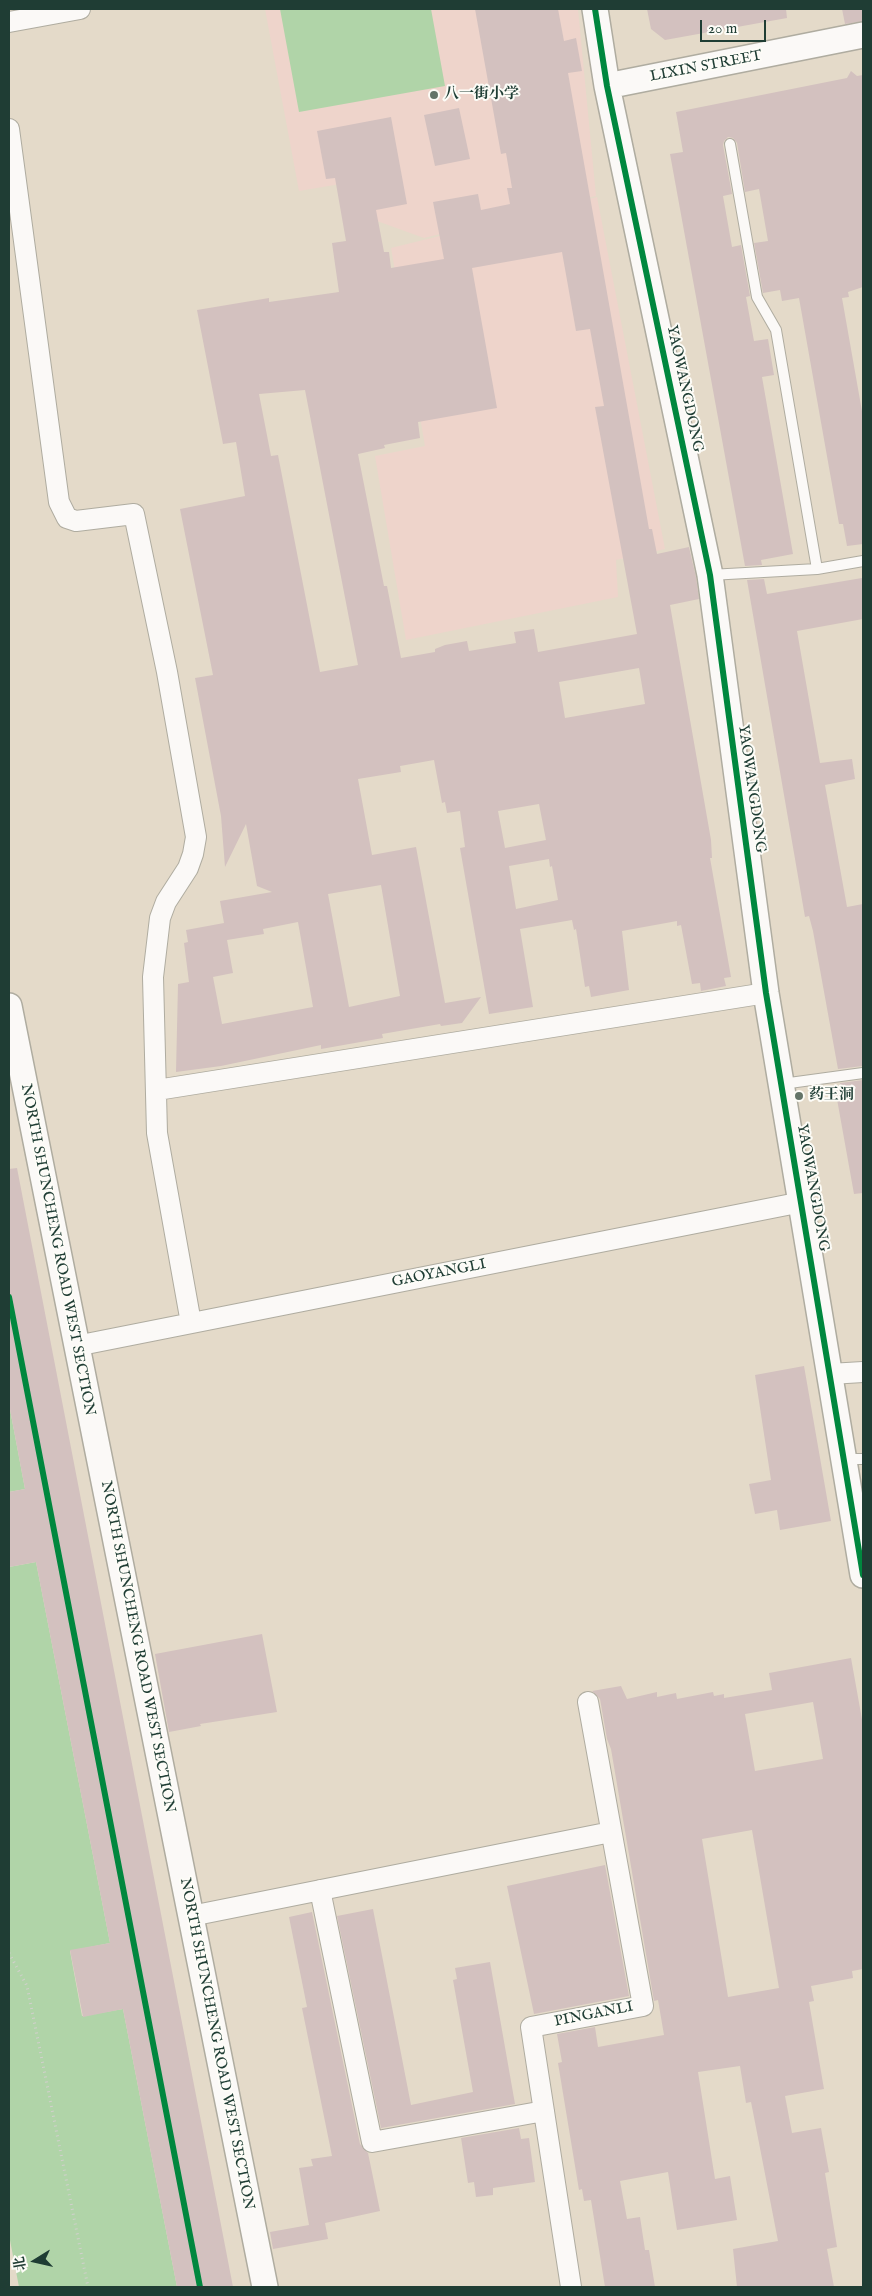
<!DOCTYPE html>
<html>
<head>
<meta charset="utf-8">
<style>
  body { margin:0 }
  #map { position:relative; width:872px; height:2296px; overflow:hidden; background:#e4dac9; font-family:"IM FELL English","Noto Serif SC",serif }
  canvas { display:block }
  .frame { position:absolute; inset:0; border:10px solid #1f3d34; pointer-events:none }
  .north { position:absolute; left:10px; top:2236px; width:50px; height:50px; -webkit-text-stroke:4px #fdfcf7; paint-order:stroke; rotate:260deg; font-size:14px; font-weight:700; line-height:20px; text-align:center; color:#1f3d34 }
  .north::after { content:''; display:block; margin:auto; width:18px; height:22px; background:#1f3d34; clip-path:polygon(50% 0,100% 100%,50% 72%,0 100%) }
  .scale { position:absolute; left:700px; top:20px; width:66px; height:22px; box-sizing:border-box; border:2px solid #1f3d34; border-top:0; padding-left:6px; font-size:15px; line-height:18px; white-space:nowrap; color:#1f3d34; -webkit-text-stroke:4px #fdfcf7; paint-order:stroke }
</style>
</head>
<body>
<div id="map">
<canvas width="872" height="2296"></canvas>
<div class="frame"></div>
<div class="north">北</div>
<div class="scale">20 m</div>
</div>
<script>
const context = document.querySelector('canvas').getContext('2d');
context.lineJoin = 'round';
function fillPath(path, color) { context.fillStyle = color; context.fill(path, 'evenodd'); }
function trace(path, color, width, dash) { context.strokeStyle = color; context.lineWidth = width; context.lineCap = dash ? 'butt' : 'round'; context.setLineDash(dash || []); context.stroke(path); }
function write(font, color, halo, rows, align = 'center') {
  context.font = font + ' "IM FELL English","Noto Serif SC",serif'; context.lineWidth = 4; context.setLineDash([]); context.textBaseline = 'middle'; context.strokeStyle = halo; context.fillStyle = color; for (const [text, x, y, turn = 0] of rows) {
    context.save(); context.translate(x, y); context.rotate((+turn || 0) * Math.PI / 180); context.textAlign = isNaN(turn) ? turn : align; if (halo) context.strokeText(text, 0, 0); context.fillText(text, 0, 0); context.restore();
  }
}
fillPath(new Path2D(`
  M265,9h313l18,187 -172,42 -58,-21 -8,-36 -59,10z
  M597,197l68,352 -49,11 2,37 -212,43 -31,-184 50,-10 -34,-198z`), '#eed4cb');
fillPath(new Path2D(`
  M280,9h151l14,77 -146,26z
  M9,1404l16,85 -16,3z
  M36,1562l74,381 -40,8 12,65 41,-7 54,278h-158l-10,-52v-668z`), '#b0d4a8');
fillPath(new Path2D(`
  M475,9h83l6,32 12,-3 6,33 -14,2 81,456h3l5,25 32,-7 7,30 3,22 -29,6 41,235 1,18h-2l21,119 -7,1 2,8 -25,5 -1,-8 -8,1 -11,-59 -4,1v-5l-55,10 7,59 -38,7 -2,-11 -4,1 -9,-58 -2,1 -2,-10 -52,9 13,78 -44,7 -29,-166 5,-1 -5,-36 -13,2 -2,-11 -3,1 -8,-43 -34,6 1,6 -43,7 14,76 44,-8 29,156 36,-6 -19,26 -21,3 -1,-2 -58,10 1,4 -62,11v-4l-100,21 -45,6 2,-88 11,-2 -5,-39 4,-1 -2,-12 38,-7 -4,-22 52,-9 -15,-6 -11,-62 -21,43 -4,-51 -26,-138 18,-3 -33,-166 65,-13 -9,-54 -13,2 -26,-134 72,-12v4l70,-10 -7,-49 14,-2 -11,-63 -9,1 -9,-48 74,-14 16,87 -31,6 8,42h5l2,16 53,-9 -11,-57 45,-8 3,16 29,-6 -3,-16h5l-6,-35 -5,1zM562,252l14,79 14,-2 14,77 -9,1 42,227 -99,18 -4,-23 -20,3 2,11 -47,8 -2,-10 -22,4 -10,4v3l-34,6 -14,-72h-3l-26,-132 27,-6 -1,-3 36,-7 -2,-16 79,-14 -25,-140zM305,390l53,275 -38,7 -42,-217 -7,1 -12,-62zM639,668l6,36 -80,14 -6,-36zM539,804l7,36 -41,8 -7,-37zM549,859l1,8 2,-1 6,34 -42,9 -7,-43zM381,885l19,111 -51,11 -21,-113zM298,922l15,85 -91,17 -9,-47 20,-4 -6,-33 37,-6 -1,-5z
  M647,9h139l1,9 -122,22 -14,-11z
  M842,9h21v12l-18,3z
  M851,71l6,5 6,-1v212l-15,5 1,5 -7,1 21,119v127l-16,2 -4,-22h-4l-40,-226 -17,3 -2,-11 -17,3 -9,-50 14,-2 -9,-52 -14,3 -8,-49 -4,-5 -5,-1 -4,4 -1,4 9,49 -9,2 9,51 9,-2 9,51 -4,1 8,44 14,-2 6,36 -12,2 31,177 -32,6 1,5 -17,1 -75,-412 13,-2 -7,-40 171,-34z
  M459,108l11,51 -35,7 -11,-51z
  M862,578l1,41 -66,12 23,132 32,-4 3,20 -30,6 22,122 16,-3v162l-25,3 -25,-138 -4,-15 -4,1 -58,-337 17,-1 3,15z
  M863,1080v113l-9,1 -19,-106 6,-1 -1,-4z
  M17,1168l216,1119h-56l-54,-278 -40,8 -13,-67 40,-7 -74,-381 -27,5v-75l16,-3 -16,-85v-235z
  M804,1366l27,155 -51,9 -3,-20 -22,4 -6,-30 22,-4 -16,-105z
  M262,1634l15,78 -77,12 1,2 -32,6 -14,-78z
  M851,1658l12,67v244l-11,2 1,7 -42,8 3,15 -5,1 15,87 -39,7 7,37 29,-5 8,44 -4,1 12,74 -10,2 7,38h-97l-4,-38 45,-8 -25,-129 -2,-10 -5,1 -6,-37 -42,6 17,107 15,-3 7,44 -60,10 -9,-58 -48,9 7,38 13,-2 5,33h4l6,37h-50l-14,-87 -7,1 -2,-12 -3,1 -21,-127 4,-1 -5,-28 38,-7 3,20 66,-12 -6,-35 -4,1 -43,-252 -4,-10 -7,-40 -8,-8 29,-5 6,13 30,-7v5l19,-4 1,6 36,-7 1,4 10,-2v4l48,-8 -3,-17zM813,1702l10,57 -68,12 -10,-57zM752,1830l27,158 -51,9 -26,-158z
  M605,1865l24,131 -95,18 -27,-128z
  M373,1909l38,196 62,-13 -20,-112 4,-1 -2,-11 35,-6 25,142 -134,24 -44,-212z
  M312,1912l48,232 8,9 12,58 -55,12 3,16 -55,10 -3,-17 39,-7 -10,-57 14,-2 -2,-7 21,-3 -30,-148 5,-1 -18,-90z
  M519,2128l2,11 8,-1 6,44 -42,6v7l-17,2 -2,-15 -6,1 -7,-45z`), '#d3c1bf');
const service = new Path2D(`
  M730,144l27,153 19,33 41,239
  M710,575l107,-6 46,-8
  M782,1084l81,-11
  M845,1459h18`);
const minor = new Path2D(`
  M9,22l71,-13
  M9,129l50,373 8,16 9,3 58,-7 33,158 26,148 3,17 -3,17 -5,14 -22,34 -6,16 -7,59 4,156 34,190
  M157,1090l609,-97
  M76,1346l726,-144
  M830,1374l33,-2
  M320,1890l52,252 172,-31
  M191,1916l420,-84
  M571,2287l-40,-260 112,-21 -55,-304`);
const tertiary = new Path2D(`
  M595,9l12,77 103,489 56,418 97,582
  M607,86l256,-51
  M9,1006l256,1281`);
trace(service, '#afaca0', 12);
trace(minor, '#afaca0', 22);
trace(tertiary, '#afaca0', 28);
trace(new Path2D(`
  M9,1953l18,33 61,301`), '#d1d0cc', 3, [1, 4]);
trace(service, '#fbf9f7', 10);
trace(minor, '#fbf9f7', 20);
trace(tertiary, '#fbf9f7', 25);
trace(new Path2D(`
  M595,9l12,77 103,489 56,418 97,582
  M9,1297l191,990`), '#00873e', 6);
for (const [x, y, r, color] of [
  [434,95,5,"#647468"],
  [799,1096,5,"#647468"]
]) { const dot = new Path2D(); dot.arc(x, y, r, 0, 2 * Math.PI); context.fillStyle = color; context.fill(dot); trace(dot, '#fdfcf7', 2); }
write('15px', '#1f3d34', '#fdfcf7', [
  ["LIXIN STREET",706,67,-11],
  ["YAOWANGDONG",684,389,78],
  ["YAOWANGDONG",751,789,82],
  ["YAOWANGDONG",812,1188,80],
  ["NORTH SHUNCHENG ROAD WEST SECTION",57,1250,79],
  ["GAOYANGLI",439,1274,-11],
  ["NORTH SHUNCHENG ROAD WEST SECTION",137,1647,79],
  ["PINGANLI",594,2015,-11],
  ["NORTH SHUNCHENG ROAD WEST SECTION",216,2044,79]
]);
write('bold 15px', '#1f3d34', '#fdfcf7', [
  ["八一街小学",444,95],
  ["药王洞",809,1096]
], 'left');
</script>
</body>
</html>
